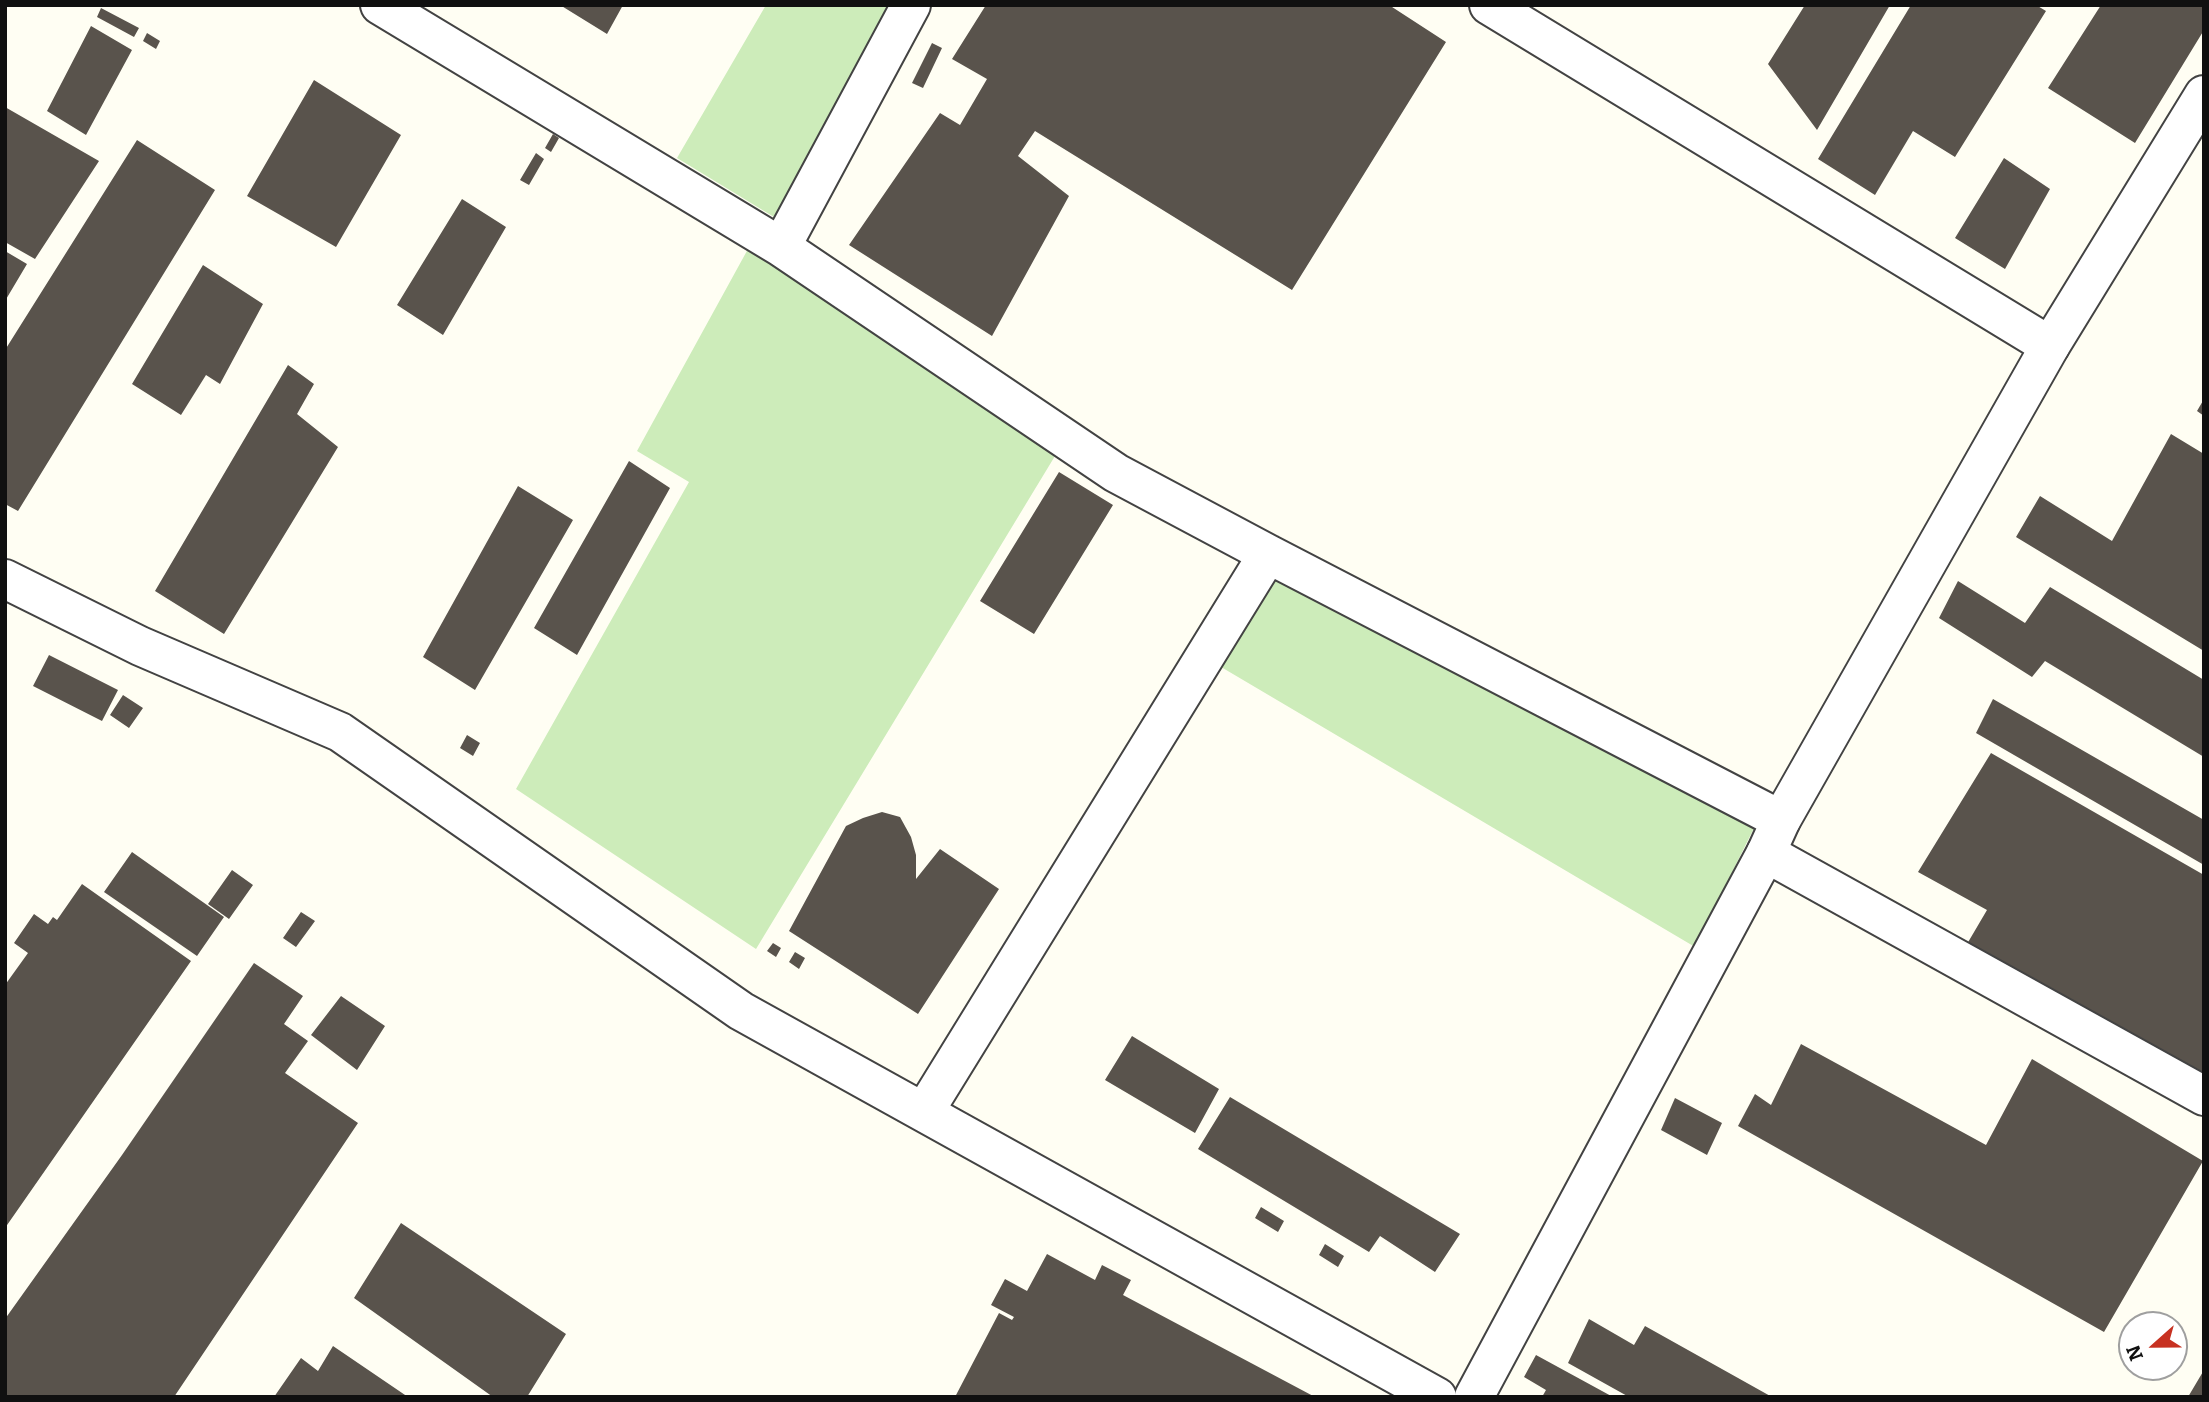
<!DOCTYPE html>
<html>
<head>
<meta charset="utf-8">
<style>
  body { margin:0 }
  #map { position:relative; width:2209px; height:1402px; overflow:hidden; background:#fffef3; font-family:Bitter,serif }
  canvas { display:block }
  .frame { position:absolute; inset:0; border:7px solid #101010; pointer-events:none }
  .north { position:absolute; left:2118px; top:1311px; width:70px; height:70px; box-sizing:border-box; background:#fff; border:2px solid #9f9f9f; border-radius:50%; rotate:249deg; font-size:19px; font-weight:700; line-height:28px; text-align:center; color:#101010 }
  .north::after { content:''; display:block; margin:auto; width:24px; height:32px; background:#c73121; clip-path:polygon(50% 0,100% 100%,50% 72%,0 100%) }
</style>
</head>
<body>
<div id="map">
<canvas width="2209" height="1402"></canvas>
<div class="frame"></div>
<div class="north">N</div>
</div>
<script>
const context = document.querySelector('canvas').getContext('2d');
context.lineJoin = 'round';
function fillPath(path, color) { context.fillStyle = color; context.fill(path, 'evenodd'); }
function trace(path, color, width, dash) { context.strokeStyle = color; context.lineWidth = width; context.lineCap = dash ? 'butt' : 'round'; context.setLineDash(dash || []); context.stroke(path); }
fillPath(new Path2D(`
  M766,5h122l-114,212 -97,-59z
  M748,249l307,207 -299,493 -240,-160 173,-307 -52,-31z
  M1274,572l481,254 -60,121 -479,-283z`), '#cdecba');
fillPath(new Path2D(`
  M560,5h63l-16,29z
  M986,5h403l57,37 -154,248 -257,-159 -17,25 51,40 -77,140 -143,-91 91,-132 20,12 27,-46 -35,-20z
  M1805,5h85l-73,125 -49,-66z
  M1911,5h125l10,6 -91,146 -42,-26 -38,64 -57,-36z
  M2101,5h103v25l-69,113 -87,-55z
  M101,8l38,20 -5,9 -37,-20z
  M91,26l41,24 -46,85 -39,-24z
  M147,33l13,8 -4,8 -13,-8z
  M932,43l10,5 -19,40 -11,-5z
  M314,80l87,55 -65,112 -89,-51z
  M5,107l94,54 -64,98 -30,-17z
  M553,134l6,4 -8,14 -6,-4z
  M137,140l78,50 -197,321 -13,-7v-154z
  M536,153l8,6 -15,26 -9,-5z
  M2004,158l46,31 -45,80 -50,-31z
  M462,199l44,28 -63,108 -46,-30z
  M5,251l22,13 -22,37z
  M203,265l60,39 -43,80 -14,-9 -25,40 -49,-31z
  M288,365l26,19 -17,30 41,33 -114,187 -69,-43z
  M2204,399v17l-7,-5z
  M2171,434l33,20v197l-188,-114 24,-41 72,45z
  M629,461l41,27 -93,167 -43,-27z
  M1059,472l54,33 -79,129 -54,-33z
  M518,486l55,34 -98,170 -52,-33z
  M1958,581l67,42 25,-36 154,93v77l-159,-96 -13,16 -93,-59z
  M49,655l69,35 -16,31 -69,-35z
  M123,695l20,13 -14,20 -19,-13z
  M1993,699l211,121v45l-228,-132z
  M467,735l13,8 -7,13 -13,-8z
  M1991,753l213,122v200l-237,-131 20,-34 -69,-38z
  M882,812l18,5 11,20 5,18v24l24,-30 59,40 -81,125 -129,-83 57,-105 17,-8z
  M132,852l92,65 -27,39 -93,-64z
  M232,870l21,15 -24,34 -21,-15z
  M82,884l109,77 -186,267v-243l23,-32 -14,-10 20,-29 14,10 5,-7 4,3z
  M301,912l14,9 -19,26 -13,-9z
  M773,943l8,5 -5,9 -9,-6z
  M795,952l10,6 -6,11 -10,-7z
  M254,963l49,33 -19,28 24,17 -23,32 73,50 -184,274h-169v-78l117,-164z
  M341,996l44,30 -28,44 -46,-35z
  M1132,1036l87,53 -24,44 -90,-53z
  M1801,1044l185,101 46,-86 171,102 -99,171 -366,-206 17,-32 16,11z
  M1230,1097l230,137 -25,38 -55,-36 -11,16 -171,-103z
  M1675,1098l47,25 -15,32 -46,-25z
  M1261,1207l23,14 -6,11 -23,-14z
  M401,1223l165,111 -39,63h-34l-139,-99z
  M1325,1244l19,12 -6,11 -19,-12z
  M1047,1254l48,26 7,-15 29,15 -8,15 192,102h-360l44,-84 13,7 2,-3 -23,-12 14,-26 22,12z
  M1589,1319l45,26 11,-19 127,71h-143l-61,-34z
  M333,1346l75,51h-134l27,-39 17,13z
  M1536,1355l77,42h-71l4,-7 -22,-13z
  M2204,1370v27h-16z`), '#59534c');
const minor = new Path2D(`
  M380,5l401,242 335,226 152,81 513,266
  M1489,5l561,341
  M781,247l130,-242
  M5,579l135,67 200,86 401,279 696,386
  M1766,853l438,243
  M924,1112l344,-558`);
const tertiary = new Path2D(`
  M1474,1397l292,-544 15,-33 269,-474 154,-251`);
trace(minor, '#434343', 42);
trace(tertiary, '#434343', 42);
trace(minor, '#fff', 38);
trace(tertiary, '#fff', 38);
</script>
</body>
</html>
